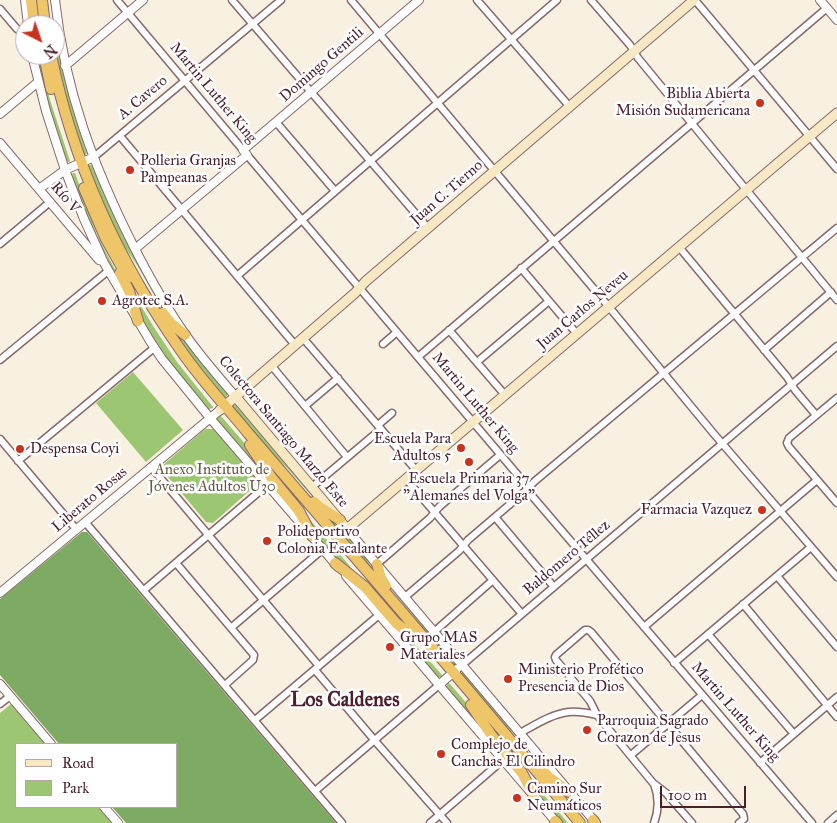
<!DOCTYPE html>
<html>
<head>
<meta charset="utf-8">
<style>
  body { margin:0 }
  #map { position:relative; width:837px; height:823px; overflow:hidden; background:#f8f1e2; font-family:"IM FELL Great Primer",serif }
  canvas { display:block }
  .legend { position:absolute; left:15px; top:743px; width:162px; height:65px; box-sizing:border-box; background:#fff; border:1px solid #b7a5aa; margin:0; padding:6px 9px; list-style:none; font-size:15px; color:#4a1f2b }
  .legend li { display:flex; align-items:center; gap:10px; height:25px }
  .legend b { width:25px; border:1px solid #b7a5aa }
  .north { position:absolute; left:15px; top:15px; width:50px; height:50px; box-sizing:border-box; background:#fff; border:1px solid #b7a5aa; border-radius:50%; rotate:139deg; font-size:14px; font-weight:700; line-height:20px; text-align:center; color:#4a1f2b }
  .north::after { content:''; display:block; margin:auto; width:18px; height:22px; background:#c8321e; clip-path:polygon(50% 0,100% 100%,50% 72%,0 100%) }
  .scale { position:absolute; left:660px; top:786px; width:86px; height:22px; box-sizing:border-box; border:2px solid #4a1f2b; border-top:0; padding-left:6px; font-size:15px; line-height:18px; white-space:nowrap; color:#4a1f2b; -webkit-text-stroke:4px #fff; paint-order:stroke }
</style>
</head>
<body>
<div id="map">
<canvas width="837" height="823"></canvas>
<ul class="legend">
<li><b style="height:6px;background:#f8e8c3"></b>Road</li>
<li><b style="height:14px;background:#9dc672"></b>Park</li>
</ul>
<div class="north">N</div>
<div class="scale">100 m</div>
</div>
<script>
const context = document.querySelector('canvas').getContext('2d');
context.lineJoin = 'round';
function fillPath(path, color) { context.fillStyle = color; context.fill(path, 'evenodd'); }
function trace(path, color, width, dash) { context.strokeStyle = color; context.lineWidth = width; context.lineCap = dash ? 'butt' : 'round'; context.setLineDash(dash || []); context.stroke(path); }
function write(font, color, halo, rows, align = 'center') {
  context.font = font + ' "IM FELL Great Primer",serif'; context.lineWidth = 5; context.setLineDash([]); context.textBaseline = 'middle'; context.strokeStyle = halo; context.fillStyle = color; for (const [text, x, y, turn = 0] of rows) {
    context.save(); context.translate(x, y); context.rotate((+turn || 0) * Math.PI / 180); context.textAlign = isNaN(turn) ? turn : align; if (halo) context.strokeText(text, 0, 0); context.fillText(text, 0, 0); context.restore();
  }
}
fillPath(new Path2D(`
  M55,27c6,42 19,82 32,122v4l-3,3 -22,-68 -7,-46z
  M35,55h5l10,45 20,61v1l-4,-1 -24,-74z
  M87,165h4l3,2 76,153 -10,-15 -23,-40 -21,-31z
  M73,173h2l22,62 27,52 -12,-16 -21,-44 -20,-51z
  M133,293l22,36 22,33 36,45v1l-4,1 -3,-1 -42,-50 -22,-33z
  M168,323l20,21 39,48v4l-2,2 -25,-28z
  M133,372l50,58 -37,32 -50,-59z
  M235,405h4l85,101 -8,-5 -28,-32 -28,-28 -29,-35z
  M220,415l27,31 50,68 -79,-92 -1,-4z
  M205,429h8l43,49 -1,8 -42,37 -7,-1 -43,-51v-6z
  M320,510l20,15 22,26 15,25z
  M303,513h1l57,66 -25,-20 -15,-17z
  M381,574l74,87v4l-2,2 -21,-24 -17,-25 -28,-34z
  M356,582c29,32 59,61 86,93v2h-6z
  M460,673h6l84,100 -1,1 -32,-37 -22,-21z
  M448,683l2,1 19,22 52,68 -74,-84v-5z
  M11,704l34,40h-29v63h82l14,16h-112v-110z
  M526,774l42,49h-7l-22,-25z`), '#9dc672');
fillPath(new Path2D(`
  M82,532h5l249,291h-210l-14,-16h64v-63h-117l-59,-69v-76z`), '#7eab64');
const minor = new Path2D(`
  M117,0l126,150
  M232,0l196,228
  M351,0l258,307 105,127 123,143
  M477,0l93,107
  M591,0l39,45 8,13 199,242
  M695,0l142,169
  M0,9l17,20 8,5
  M276,122l59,69
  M120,136l175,209
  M247,155l275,325 11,17 279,326
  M94,157l187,-157
  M0,244l50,-42
  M679,247l108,130 8,13 21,25
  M521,268l56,66
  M237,276l320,-276
  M449,330l56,65
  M303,338l113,132
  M383,344l14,-12
  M764,350l67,-58
  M418,357l409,-349
  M0,360l108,-89
  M477,362l72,-61
  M271,365l76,92
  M837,398l-48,40 -2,5 2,4 48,56
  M305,406l33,-28
  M378,425l14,-12
  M0,439l76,90
  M18,461l136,-113
  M151,467l168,199
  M406,479l116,135
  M312,487l69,-58
  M495,517l59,70
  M85,522l257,301
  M176,563l78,92 -1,5 -28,25
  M377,564l53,-46 9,-11 61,-52
  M777,576l60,71
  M144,590l123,-105
  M405,597l54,-46 9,-11 54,-46 13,-13 302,-253
  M743,604l94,113
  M232,627l91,-78
  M644,627l173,-147
  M434,632l59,-52
  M708,634l86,100
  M674,663l137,-116
  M462,665l375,-319
  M315,670l61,72 71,81
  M0,704l10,-8
  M255,720l124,-105
  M520,733c15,-8 31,-19 49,-21 9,-1 19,1 28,3
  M631,755l71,-60
  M760,763l77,-66
  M654,784c5,13 5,26 0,39
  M315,791l124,-106
  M430,823l73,-63
  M692,823l-26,-30 -13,-10 -56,-68 -7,-14 -34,-41 -1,-3 1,-2 29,-25h3l3,2 152,182 1,5 -5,4
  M828,823l9,-8`);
const tertiary = new Path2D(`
  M25,0l3,25
  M55,0c10,91 39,168 80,249 15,29 31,58 50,85 15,22 33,42 50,62
  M820,0l17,20
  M32,55l14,56 19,59 19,49 20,44 46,78 12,18 48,59 128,149
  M65,66l78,-66
  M0,114l38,-32
  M0,143l99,117
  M39,189l26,-19 29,-13
  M135,249l112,-94 -4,-5 176,-150
  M347,529l249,294
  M346,576l211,247
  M0,593l220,-183
  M0,684l51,60
  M439,685l18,-16
  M104,807l14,16`);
const secondary = new Path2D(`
  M235,396l112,133 490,-416
  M220,410l135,-117 11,-12 328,-281`);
const trunk = new Path2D(`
  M31,0l3,25
  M42,0l3,25
  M44,55l7,34
  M51,55c22,107 68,208 131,297 20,29 44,54 66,81 33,38 66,77 99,115 79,91 156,183 233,275
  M84,188l22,51 22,39
  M120,273l9,18 9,30
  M163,313l8,10 14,12
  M250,445l21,32 28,34 13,25
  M314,502l7,6 19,12
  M335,563l30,24 31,36 17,13
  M377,564l4,14 5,8
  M471,705l21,31 30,37 12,23
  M544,772l5,5 20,15
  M593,820l2,3
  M555,821l2,2`);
trace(minor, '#87686b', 9);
trace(tertiary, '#87686b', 10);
trace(secondary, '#87686b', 11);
trace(trunk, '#87686b', 12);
trace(minor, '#fff', 6);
trace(tertiary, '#fff', 8);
trace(secondary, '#f8e8c3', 9);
trace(trunk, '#eec569', 10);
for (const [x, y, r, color] of [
  [760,103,5,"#c8321e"],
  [130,170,5,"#c8321e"],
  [102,301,5,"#c8321e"],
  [461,448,5,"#c8321e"],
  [20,449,5,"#c8321e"],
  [469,462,5,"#c8321e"],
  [762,510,5,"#c8321e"],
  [267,541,5,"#c8321e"],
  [390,647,5,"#c8321e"],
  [508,679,5,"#c8321e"],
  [587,730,5,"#c8321e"],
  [441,754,5,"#c8321e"],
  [517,798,5,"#c8321e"]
]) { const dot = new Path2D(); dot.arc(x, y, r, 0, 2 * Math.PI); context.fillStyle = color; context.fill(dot); trace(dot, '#fff', 2); }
write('15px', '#4a1f2b', '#fff', [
  ["Domingo Gentili",322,65,-41],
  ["Martin Luther King",213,93,50],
  ["A. Cavero",143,98,-40],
  ["Juan C. Tierno",447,193,-41],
  ["Río V",65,198,50],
  ["Juan Carlos Neveu",583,310,-40],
  ["Martin Luther King",475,403,50],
  ["Colectora Santiago Marzo Este",283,432,50],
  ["Liberato Rosas",90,500,-40],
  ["Baldomero Téllez",567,558,-40],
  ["Martin Luther King",735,712,49]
]);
write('15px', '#4a1f2b', '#fff', [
  ["Biblia Abierta",750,94,"right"],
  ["Misión Sudamericana",750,111,"right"],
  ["Polleria Granjas",140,161],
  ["Pampeanas",140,178],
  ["Agrotec S.A.",112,301],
  ["Escuela Para",451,439,"right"],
  ["Adultos 5",451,456,"right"],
  ["Despensa Coyi",30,449],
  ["Escuela Primaria 37",469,479,"center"],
  ["\"Alemanes del Volga\"",469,496,"center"],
  ["Farmacia Vazquez",752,510,"right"],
  ["Polideportivo",277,532],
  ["Colonia Escalante",277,549],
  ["Grupo MAS",400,638],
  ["Materiales",400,655],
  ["Ministerio Profético",518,670],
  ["Presencia de Dios",518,687],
  ["Parroquia Sagrado",597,721],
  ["Corazon de Jesus",597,738],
  ["Complejo de",451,745],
  ["Canchas El Cilindro",451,762],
  ["Camino Sur",527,789],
  ["Neumáticos",527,806]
], 'left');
write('15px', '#675944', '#fff', [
  ["Anexo Instituto de",212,470],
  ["Jóvenes Adultos U30",212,487]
]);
write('bold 20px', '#4a1f2b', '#fff', [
  ["Los Caldenes",345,701]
]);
</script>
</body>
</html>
